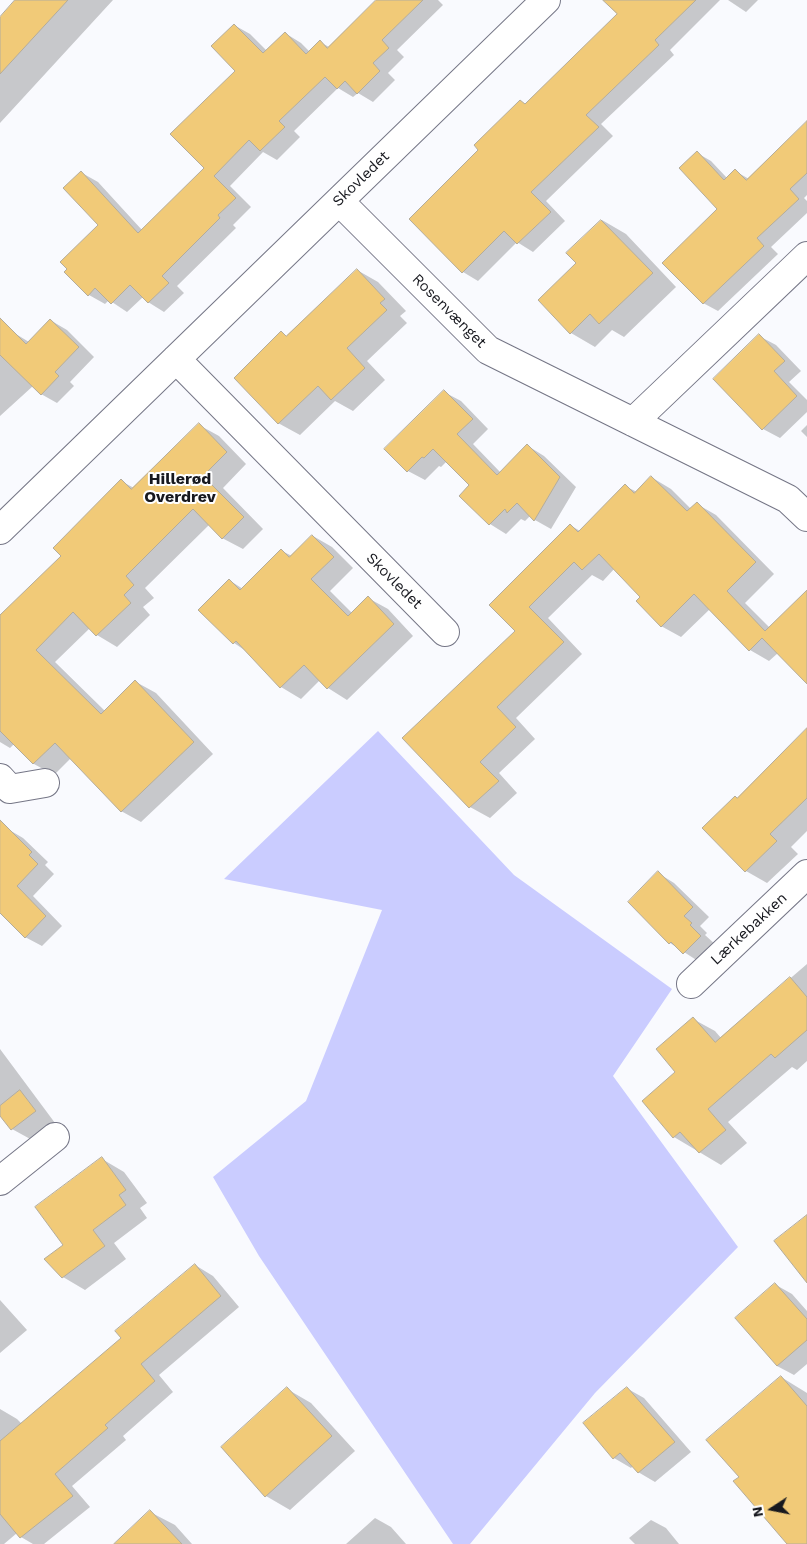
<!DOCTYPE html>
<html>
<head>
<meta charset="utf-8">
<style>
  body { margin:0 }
  #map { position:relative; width:807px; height:1544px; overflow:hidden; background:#f9fafe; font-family:"Work Sans",sans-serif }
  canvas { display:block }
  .north { position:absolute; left:747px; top:1484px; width:50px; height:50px; -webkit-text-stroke:4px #fff; paint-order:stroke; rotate:259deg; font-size:14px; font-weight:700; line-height:20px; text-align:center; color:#17181e }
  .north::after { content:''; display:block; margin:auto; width:18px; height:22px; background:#17181e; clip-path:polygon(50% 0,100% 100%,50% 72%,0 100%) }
</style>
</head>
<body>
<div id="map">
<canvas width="807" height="1544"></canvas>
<div class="north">N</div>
</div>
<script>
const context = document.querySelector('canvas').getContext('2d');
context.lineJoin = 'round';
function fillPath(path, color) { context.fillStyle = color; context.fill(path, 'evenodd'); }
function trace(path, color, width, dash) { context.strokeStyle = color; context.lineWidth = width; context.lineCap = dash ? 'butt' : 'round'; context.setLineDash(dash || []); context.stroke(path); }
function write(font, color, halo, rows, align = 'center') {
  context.font = font + ' "Work Sans",sans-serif'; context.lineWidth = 4; context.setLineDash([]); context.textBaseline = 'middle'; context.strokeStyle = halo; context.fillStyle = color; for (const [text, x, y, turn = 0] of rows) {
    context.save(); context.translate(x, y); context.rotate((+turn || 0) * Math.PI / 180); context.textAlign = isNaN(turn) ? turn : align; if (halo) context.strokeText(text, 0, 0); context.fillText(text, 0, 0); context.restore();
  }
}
fillPath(new Path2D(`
  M378,731l136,144 158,114 -59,87 125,171 -143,146 -125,151h-17l-194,-288 -46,-79 93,-76 76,-191 -158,-31z`), '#caccff');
fillPath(new Path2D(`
  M17,0h96l-113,123v-104z
  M378,0h60l5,5 -46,45 7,7 -16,16 7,7 -22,22 -15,-9 -5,4 -15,-9 -44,43 6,6 -23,23 -14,-8 -33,34 21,21 -18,18 3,3 -59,58 7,7 -20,19 -16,-10 -5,-5 -16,15 -18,-12 -4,4 -16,-9 11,-70 -18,-52 16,9 44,48 63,-62 31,-97 -2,-46 16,9 17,17 18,-18 16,10 9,9 10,-10 9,5z
  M622,0h98l-50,50 4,5 -73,69 12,12 -67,65 19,20 -32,31 -16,-10 -39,39 -15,-9 63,-167 93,-91z
  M728,0h30l-12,12z
  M807,136v59l-3,3 3,3v12l-36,34 7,7 -60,57 -15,-8 16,-94 -22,-56 14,8 16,17 8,-7 14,8z
  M602,220l24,14 50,53 -52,50 -12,-7 -17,17 -24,-14 7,-70 -10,-10z
  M357,270l21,12 28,29 -6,5 7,7 -40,38 18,19 -32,31 -18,-10 -35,34 -22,-12 3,-90 7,4z
  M50,320l17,10 27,27 -24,25 4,4 -17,17 -16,-9 -8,-8 -33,30v-74l11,-11 18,11z
  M759,336l17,9 25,26 -12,11 18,18v12l-27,26 -17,-9z
  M444,392l17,9 27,28 -15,15 28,29 27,-27 16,10 32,31 -25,42 -16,-9 -5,-4 -5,5 -4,-2 -15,15 -16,-10 -19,-39 -24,-24 -6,6 -2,-1 -14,14 -17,-9z
  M199,425l20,11 27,28 -23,24 40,41 -20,20 -21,-11 -12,-14 -65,64 9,10 -11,9 7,8 -33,32 -20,-12 -7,-7 -35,34 50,49 31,-29 20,11 57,61 -72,68 -20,-11 -50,-53 -17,17 -20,-11 -20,-20 -4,4 -10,-6v-125l62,-61 59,-75 13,7z
  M807,425v12l-6,-6z
  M651,477l20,12 20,20 6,-5 19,11 58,59 -29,29 25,25 37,-33v79l-29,-21 -9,8 -19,-11 -40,-41 -29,28 -20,-11 -19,-29 -27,-29 -12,13 -11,-6 -44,43 34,36 -66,64 19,21 -36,34 18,20 -27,25 -20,-11 -66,-69 112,-107 54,-106 10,6 45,-45 12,6z
  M313,536l19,11 21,21 -23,23 22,22 16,-15 20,11 25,27 -66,64 -19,-12 -8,-8 -19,19 -20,-12 -35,-36 -12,-8 -5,-63 14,9 39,-38 10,5z
  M807,730v101l-16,16 7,7 -31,29 -21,-12 -42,-43 34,-29z
  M6,828l17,10 25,24 -3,3 9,9 -21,22 29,30 -20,20 -17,-9 -25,-26v-77z
  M658,873l16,10 35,34 -9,9 7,7 -2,2 12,11 -16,17 -31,-20 -41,-41z
  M807,964v97l-10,9 -5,-3 -64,55 19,21 -26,22 -47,-28 3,-65 16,-53 22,12 6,7z
  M0,1049l55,74 -23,17 -20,-11 -12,-15z
  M102,1159l22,13 23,31 -7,5 7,10 -33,25 12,16 -41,31 -22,-13 2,-32z
  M195,1265l18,11 26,31 -80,68 14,17 -50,44 3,4 -54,46 18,21 -46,37h-11l-12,-7 -4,-4 -13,11h-4v-135l17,10 5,5 101,-86z
  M776,1285l16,9 15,17v53l-13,11 -17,-9z
  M0,1300l27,30 -27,23z
  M781,1377l26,16v151h-18l-49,-67z
  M287,1389l24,14 44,48 -65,59 -24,-14z
  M628,1389l16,9 47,54 -36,30 -17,-10 -5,-6 -2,2 -17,-10 -29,-35z
  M150,1512l25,13 17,19h-77z
  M375,1518l16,9 15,17h-60z
  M651,1520l15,8 13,16h-44l-6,-6z`), '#0003');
const building = new Path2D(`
  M15,0h53l-68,74v-57z
  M376,0h47l-41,40 7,8 -16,15 7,8 -23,23 -12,-13 -8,8 -12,-12 -46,44 6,6 -25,24 -11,-11 -35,36 22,22 -18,17 2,3 -58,58 7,7 -21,20 -18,-18 -19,19 -16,-16 -7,8 -24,-24 3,-3 -7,-7 38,-37 -35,-37 18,-17 57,62 66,-65 -34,-34 65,-63 -24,-25 23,-22 29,29 22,-21 21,22 14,-14 7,8z
  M603,0h93l-41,40 4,5 -73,70 13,12 -68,65 20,20 -34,32 -13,-13 -42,42 -53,-54 69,-69 -4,-5 46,-45 5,4 92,-90z
  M807,121v52l-17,16 9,10 -42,39 7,8 -61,58 -41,-41 55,-54 -38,-41 18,-17 27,29 11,-11 11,11z
  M601,220l52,53 -54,51 -9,-10 -20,20 -32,-34 38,-37 -10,-10z
  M357,269l28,30 -5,4 7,7 -40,38 18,20 -34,32 -13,-14 -40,38 -44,-46 47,-47 5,5z
  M0,318l26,26 24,-25 29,28 -24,25 4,4 -18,19 -41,-40z
  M759,334l26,27 -11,10 23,25 -35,34 -49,-51z
  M444,390l29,29 -16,15 40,41 30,-31 33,33 -26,44 -17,-18 -10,10 -2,-4 -16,16 -30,-29 10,-11 -36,-36 -9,9 -2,-1 -15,15 -23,-23z
  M199,423l28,29 -24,24 41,41 -22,22 -29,-30 -67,67 8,9 -10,10 7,8 -35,33 -23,-24 -37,38 65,64 34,-34 59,62 -73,70 -66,-69 -22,21 -33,-33v-116l61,-59 -8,-8 68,-69 10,10z
  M651,476l36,35 10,-9 59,60 -29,29 38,40 42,-41v94l-45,-46 -13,13 -55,-57 -33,33 -25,-26 4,-4 -41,-43 -17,16 -8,-8 -45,45 35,35 -67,65 19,20 -36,35 19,19 -30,27 -67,-70 113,-107 -26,-26 81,-81 8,8 47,-48 9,9z
  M312,535l22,22 -23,22 37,37 20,-20 26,28 -67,65 -23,-24 -24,23 -44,-47 -3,3 -35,-34 31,-31 11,11 41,-41 8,8z
  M807,728v70l-37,36 7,7 -32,31 -43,-44 33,-32 2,2z
  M0,820l32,32 -3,3 9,9 -21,22 29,30 -21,22 -25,-25z
  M658,871l35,36 -9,9 8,7 -2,2 11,11 -18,18 -12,-12 -2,2 -41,-42z
  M790,977l17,20v33l-32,28 -4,-4 -63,55 18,21 -27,23 -19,-21 -7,6 -31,-37 33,-29 -19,-23 37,-32 22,25z
  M20,1090l16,21 -25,19 -11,-14v-10z
  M102,1157l24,33 -7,5 7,10 -33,25 12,16 -43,32 -18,-19 19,-14 -28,-38z
  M807,1215v68l-33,-42z
  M195,1264l26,32 -80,68 14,17 -50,44 3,3 -53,46 18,22 -53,42 -20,-24v-73l121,-103 -6,-7z
  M775,1283l32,36v21l-30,26 -42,-48z
  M781,1376l26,30v138h-20l-54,-63 6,-4 -33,-37z
  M287,1387l45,49 -67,61 -44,-50z
  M627,1387l48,55 -37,31 -18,-20 -7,6 -30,-36z
  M150,1510l32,34h-68z`);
fillPath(building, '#f1ca78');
trace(building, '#b4ac9b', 1);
const street = new Path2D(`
  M339,201l149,149 300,149 19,18
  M176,359l269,273
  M633,422l174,-166
  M0,530l546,-530
  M0,778l10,11 35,-6
  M691,984l116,-110
  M0,1181l55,-44`);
trace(street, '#757686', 30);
trace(street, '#fff', 28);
write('15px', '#17181e', '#fff', [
  ["Skovledet",361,179,-44],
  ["Rosenvænget",449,311,45],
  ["Skovledet",394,581,45],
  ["Lærkebakken",749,929,-43]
]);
write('bold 16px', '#17181e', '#fff', [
  ["Hillerød",180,479],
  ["Overdrev",180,497]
]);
</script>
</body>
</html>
